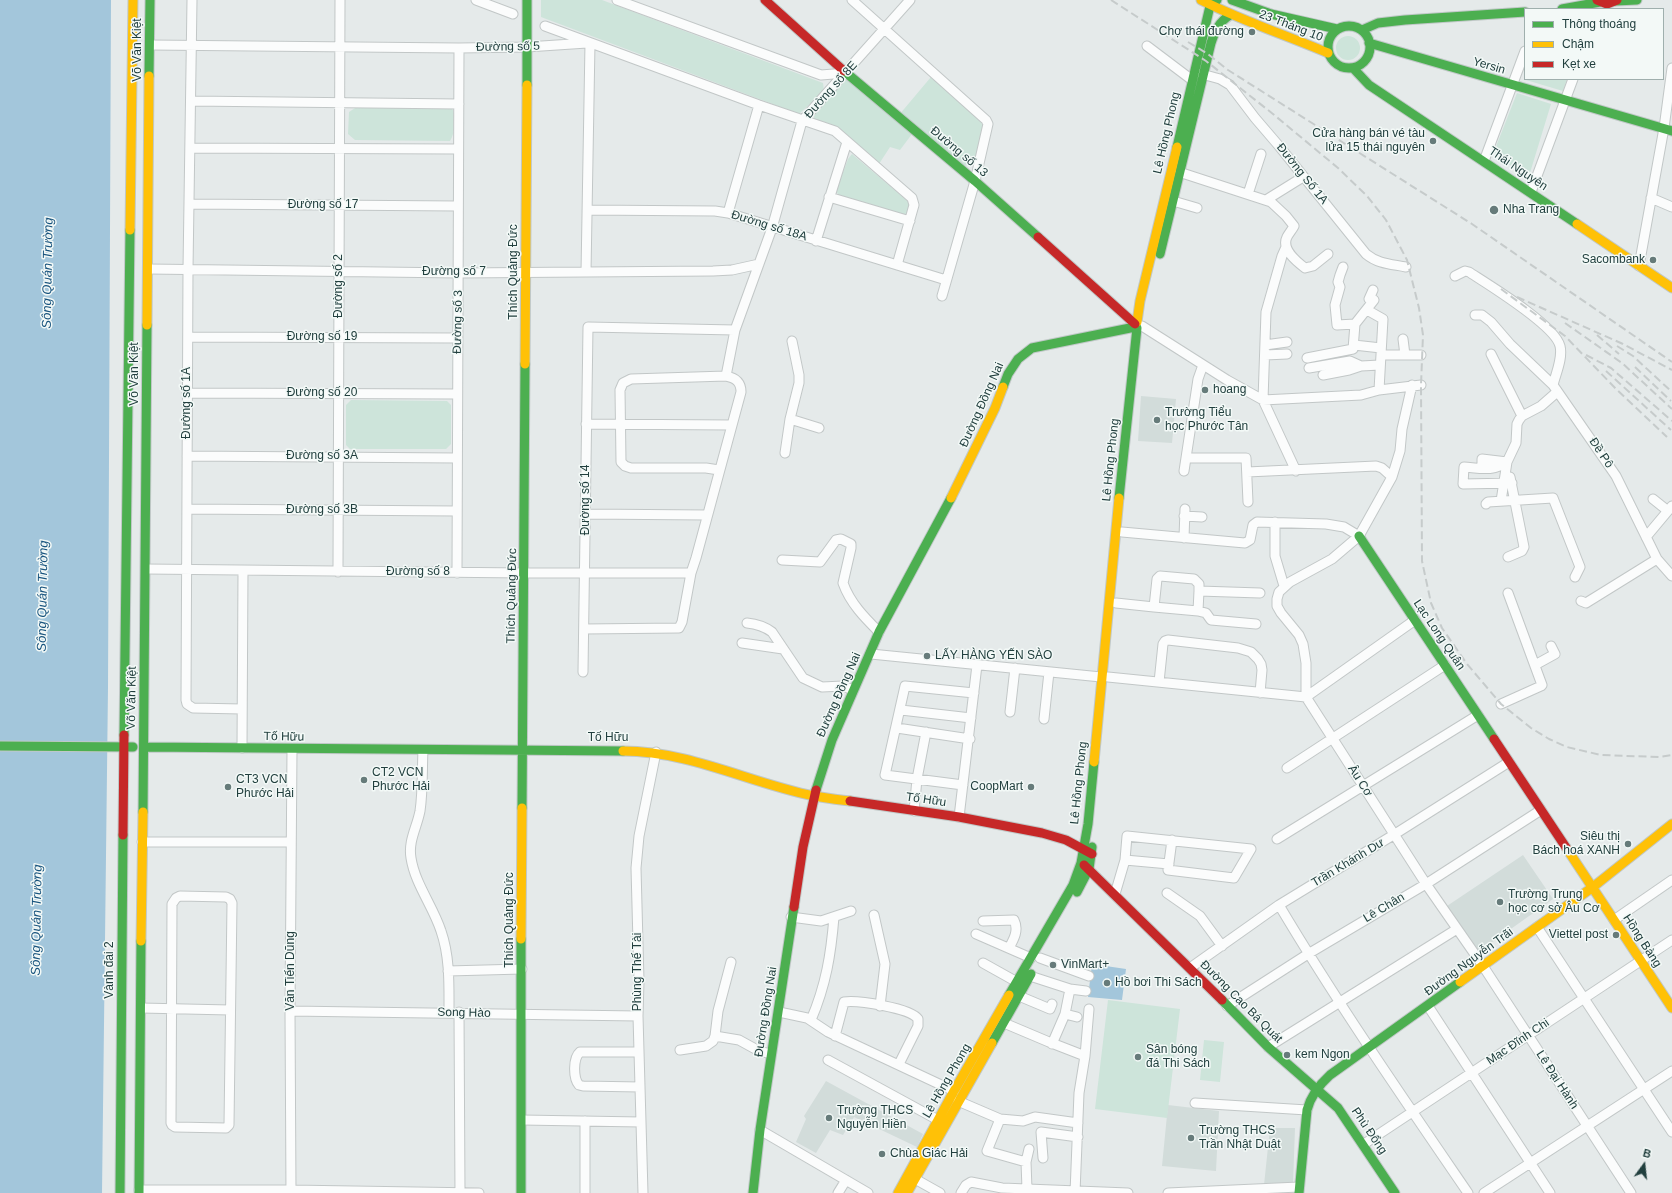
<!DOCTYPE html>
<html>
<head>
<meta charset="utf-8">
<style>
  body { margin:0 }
  #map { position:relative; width:1672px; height:1193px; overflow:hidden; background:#e5eaea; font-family:Arial,sans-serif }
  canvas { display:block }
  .legend { position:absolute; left:1524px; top:8px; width:140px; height:72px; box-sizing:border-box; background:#f3f9f7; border:1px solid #9fafad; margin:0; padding:5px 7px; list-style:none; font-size:12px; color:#213f3e }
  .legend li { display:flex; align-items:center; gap:8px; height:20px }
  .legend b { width:20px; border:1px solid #9fafad }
  .north { position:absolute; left:1624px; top:1145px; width:40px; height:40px; -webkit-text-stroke:3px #f3f9f7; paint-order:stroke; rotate:15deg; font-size:11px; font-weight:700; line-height:16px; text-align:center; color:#213f3e }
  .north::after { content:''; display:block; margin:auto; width:14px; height:18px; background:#213f3e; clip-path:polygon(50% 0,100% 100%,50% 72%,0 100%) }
</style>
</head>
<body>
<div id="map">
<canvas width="1672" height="1193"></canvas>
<ul class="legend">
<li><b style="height:5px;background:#4caf50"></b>Thông thoáng</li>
<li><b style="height:5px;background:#ffc107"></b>Chậm</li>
<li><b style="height:5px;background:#c62828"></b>Kẹt xe</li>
</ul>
<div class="north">B</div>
</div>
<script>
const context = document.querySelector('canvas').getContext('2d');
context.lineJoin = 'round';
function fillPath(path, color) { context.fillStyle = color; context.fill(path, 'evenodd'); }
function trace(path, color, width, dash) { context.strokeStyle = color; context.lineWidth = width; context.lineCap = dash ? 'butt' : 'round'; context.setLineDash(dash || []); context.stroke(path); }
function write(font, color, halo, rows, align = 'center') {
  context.font = font + ' Arial,sans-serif'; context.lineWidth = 3; context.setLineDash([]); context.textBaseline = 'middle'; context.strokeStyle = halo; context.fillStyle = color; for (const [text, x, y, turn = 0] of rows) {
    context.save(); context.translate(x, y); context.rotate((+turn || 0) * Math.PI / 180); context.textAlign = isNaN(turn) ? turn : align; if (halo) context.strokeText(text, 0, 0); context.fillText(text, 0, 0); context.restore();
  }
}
fillPath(new Path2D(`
  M1141,396l35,3 -4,44 -34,-2z
  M1523,855l30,44 -76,54 -30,-47z
  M826,1081l97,53 -6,13 -63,-30 -11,18 -13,-5 -14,23 -20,-11 10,-23 -2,-3z
  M1168,1105l51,6 -3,60 -54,-5z
  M1270,1128h25l-2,56 -29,1z`), '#d2dcda');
fillPath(new Path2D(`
  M541,0h61l221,83 1,8 -25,23 -258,-97z
  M1336 48a12 12 0 1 1 24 0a12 12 0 1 1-24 0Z
  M931,77l49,43 5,9 -11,37 -14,-1 -61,-50z
  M848,79l64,55 -12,16 -10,-3 -11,17 -65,-43v-5l27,-33z
  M1527,79h40l-4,12 -37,-11z
  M1517,93l34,11 -22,72 -28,-16 -6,-7 2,-9z
  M355,108h95l3,2c3,8 2,23 -3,31l-95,-1 -7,-6 1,-22z
  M852,154l58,49 -3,11 -4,1 -62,-17 -5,-7 12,-32z
  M351,400l96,1 4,4v39l-5,5h-96l-4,-4v-40z
  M1108,1000l72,9 -13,109 -72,-9z
  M1204,1040l20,2 -4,40 -20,-2z`), '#cde4da');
fillPath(new Path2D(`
  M0,0h111l-3,687 -6,506h-102z
  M1092,964l34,5 -4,31 -34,-3z`), '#a3c6db');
const street = new Path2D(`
  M192,0l-4,269 -2,431 1,4 6,4 49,1
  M476,0l37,14
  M617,0l204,75 25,-2
  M852,0l134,120 2,4 -13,57 -33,115
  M545,26l214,79 76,26 77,67 2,7 -17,60
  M150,45l309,3 68,-1 60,-4
  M1147,46l45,34
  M1198,73l22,6 10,6 25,33 24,28 87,108c12,10 25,10 40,13
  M191,101l268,3
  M190,148l268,1
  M1484,161l41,-110
  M1179,172l92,30 15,14 8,10c-2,4 -5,7 -7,11 -6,12 9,24 18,31l8,-2 15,-12
  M1531,192l42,-113
  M1248,194l13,-40
  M829,197l81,24
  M1651,198l21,9
  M1266,200l37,-23
  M1173,201l24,7
  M189,204l269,2
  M587,210l128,1 13,2 218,67
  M728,213l31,-108
  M816,241l31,-99
  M1286,247l-4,9 -16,56 -3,88 33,71
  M1639,266l25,-138 8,-60
  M1343,267l-3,8 -2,7 2,5 -5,18 2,20 18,-1 19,-24 -5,-1 4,-9
  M148,269l311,4 254,-2 19,-1 27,-6
  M586,272l4,-229
  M1455,276l10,-5 4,1c20,13 86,53 91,74 3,12 -4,27 -7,39
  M1367,310l16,9 -4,71
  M1475,315h7l9,7 19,22 43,41 63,91 41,83 15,17
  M1142,326l85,54 36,20 98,-5 18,-5 42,-5
  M188,337l269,1
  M1403,339l2,16
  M1265,345l22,-3
  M1354,345l27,3
  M1491,354l31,62
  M1265,355l22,-1
  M1381,355h40
  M1307,358l46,-9 2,-25
  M1309,368l41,-7 11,5 19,-1
  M1323,375l26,-5 12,-4
  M726,376l9,-46 37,-102 30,-107 108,-121
  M1412,385l-10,44 -2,22 -8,26 -33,59 -27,23 -42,23 -11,10 -2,7v7l4,7 18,22 4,9 3,19v34l120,187 57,82 148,227
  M187,393l270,1
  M790,419l29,9
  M586,424l146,1
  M785,453l5,-34 9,-36v-8l-7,-34
  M187,456l270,2
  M1187,458h59l2,44
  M1507,462c-13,10 -28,6 -43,5l-1,17 49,-1
  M1482,468v-9l25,3
  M1184,471l14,-92 5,-14
  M1247,472l129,-6 6,2 10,9
  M1653,499l15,12
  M1501,501l6,-39 9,-19 1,-19 2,-4 3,-4 19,-10 16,-14
  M1486,504l2,-2 65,-4 27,69 -5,10
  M187,509l270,2
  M586,514l121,1
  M1184,516l18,1
  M1275,522v34l9,30
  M1122,532l123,11 5,-3 3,-15 4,-3 69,2 18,3 15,9
  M1646,537l26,-31
  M1184,538l1,-29
  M1508,557l14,-6 2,-4 -14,-70
  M782,560l38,2 16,-22 5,-1 10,5v4l-8,35c7,20 22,35 36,49
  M146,569l378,4h167
  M338,572l2,-572
  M457,573l2,-525
  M1581,601l5,2 71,-44
  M1116,603l38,4 44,4 8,2 5,7 45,4
  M1154,607l3,-28 3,-3 34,3 5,5v7l61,2
  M1198,611l1,-20
  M747,623c10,1 17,3 25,9l31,46 19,9 21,-1 10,4
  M584,629l95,-1 3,-6 9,-49 5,-15 45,-166c0,-10 -5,-14 -15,-16l-95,3 -8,4 -3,7 1,72 4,4 6,2h75l13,2
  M742,643l41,6
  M871,654l230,23
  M1535,665l20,-11 -4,-8
  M583,672l5,-345 147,3
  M1108,677l198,20 109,-77
  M1159,682l4,-38 2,-3 3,-1 70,8 13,4 7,7 3,5 1,6 -2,23
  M1501,704l40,-18 1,-1 -34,-92
  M901,710l70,8
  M1010,712l5,-44
  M1044,719l5,-47
  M897,728l73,11
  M242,748l1,-177
  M423,750c-1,20 0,41 -3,61 -3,16 -12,30 -9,47 4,26 22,48 30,73 9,26 8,54 8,81
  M1287,768l158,-103
  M963,785l-78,-10 20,-89 69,7
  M914,811l3,-32 9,-47
  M959,817l18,-152
  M1277,839l201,-124
  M142,842h149
  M1125,860l44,4
  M1167,893l33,23 22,30
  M1115,894l10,-34 2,-24 124,13 -17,29 -66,-8 4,-30
  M180,896l46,1 4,2 2,4 -3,222 -3,3 -51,-1 -3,-2 -1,-2 1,-219 4,-6z
  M1279,905c59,99 124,193 189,288
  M874,915l11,49 -5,42
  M791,917l30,4 30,-10
  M1614,920l58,-40
  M983,921l31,-1c5,10 0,19 -5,28
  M1537,927l135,205
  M976,934l55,24
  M1040,958l49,18
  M983,963l34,19
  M1190,968l89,-63 116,-71 114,-72
  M448,971l74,-2
  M1030,976l40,13 16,2
  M1019,996l31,13 2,-5
  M1227,1006l81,-52 118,-70 115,-74
  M1428,1006l122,187
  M141,1008l89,2
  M290,1011l348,5
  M459,1012l1,181
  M779,1012l28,6 21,14 126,59
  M1065,1014l12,3
  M811,1020c15,-35 20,-66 23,-103
  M1004,1023l45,19 36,14 -6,37 -4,100
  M715,1036l24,4 20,11 12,3
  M835,1036l9,-34c13,-2 67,6 74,17v7l-19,38
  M1052,1044l13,-30 5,-25
  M1268,1047l189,-118
  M680,1050l26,-4 7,-5 2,-5 3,-25 13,-49
  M639,1052h-59c-7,6 -7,26 -1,33l4,1 57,1
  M1085,1056l4,-47
  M828,1060l110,60
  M958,1101l42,18 23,2 12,-4 43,6
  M1195,1103l112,7
  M1000,1119l-13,32 39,11
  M522,1120l119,2
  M585,1121v72
  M760,1130l108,63
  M1364,1144l308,-204
  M1043,1158l-2,-26 37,5
  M915,1179l25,14
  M1027,1189l-1,-27 3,-13
  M139,1190h152l188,3
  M291,1193l-1,-182 2,-262
  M643,1193l-5,-177 1,-35 -3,-113 3,-32 17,-84
  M838,1193l8,-13
  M961,1193l5,-8 5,-3 31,6 126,5
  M1168,1193l131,-6
  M1484,1193l188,-122`);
const fast = new Path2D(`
  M1232,0l39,14 66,15
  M1615,1l22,-1
  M1562,9l38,-7
  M1328 47a21 21 0 1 1 42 0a21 21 0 1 1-42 0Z
  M1362,30l16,-7 27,-3 120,-8
  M1369,43l303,88
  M1353,68l16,17 208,139
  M844,71l131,110 63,56
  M149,76l1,-76
  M527,85v-85
  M1177,147l33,-141 7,-6
  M1160,254l51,-211c4,-12 8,-21 19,-28
  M1003,387l5,-13 10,-15 14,-11 103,-21
  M1119,498l18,-170 -2,-4
  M1359,536l135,203
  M124,735l6,-505
  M0,746l133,1
  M144,747l479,4
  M816,790l16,-50 47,-108 72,-134
  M522,808l3,-444
  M143,812l4,-487
  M1077,892l12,-23 3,-22
  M1009,995l64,-110 8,-22 7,-39 6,-62
  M1222,1000l46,47 70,61 57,85
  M992,1043l39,-69
  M120,1193l3,-358
  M139,1193l2,-252
  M521,1193v-254
  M753,1193l7,-63 34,-223
  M1299,1193l8,-83c4,-15 12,-25 23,-35l130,-93`);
const slow = new Path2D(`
  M1201,0c41,21 85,35 127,53
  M1577,224l95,64
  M130,230l3,-230
  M1137,322l3,-21 37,-154
  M147,325l2,-249
  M525,364l2,-279
  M951,498l44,-90 8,-21
  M623,751c66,0 127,32 191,45 12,2 24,4 36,5
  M1094,762l25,-264
  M1567,849l105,159
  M521,939l1,-131
  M141,941l2,-129
  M1460,982l133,-95 79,-63
  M898,1193l56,-102 55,-96
  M907,1193l85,-150`);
const jam = new Path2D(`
  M765,0l79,71
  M1597,0l10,4 10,-4
  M1038,237l97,87
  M1494,739l73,110
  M850,801l109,16 83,16 24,7 26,14
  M123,835l1,-100
  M1084,865l138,135
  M794,907l9,-60 13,-57`);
trace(street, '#c2c7c7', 11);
trace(fast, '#c0c8c7', 11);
trace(slow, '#c0c8c7', 11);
trace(jam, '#c0c8c7', 11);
trace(street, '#fbfcfc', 9);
trace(fast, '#4caf50', 9);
trace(slow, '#ffc107', 9);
trace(jam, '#c62828', 9);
trace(new Path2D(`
  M1111,0l95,61 67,53 65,54 29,28 19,24 21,40 12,48 4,27 -2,50 1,176 9,42 11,25 25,36 34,40 30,24 18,11 18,8 34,8 58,2 13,-2
  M1188,42l20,12 20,16 244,154 200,138
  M1501,289l64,47 51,53 51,48
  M1517,297l106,47 49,26
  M1565,323l57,40 50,46
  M1597,335l22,19
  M1617,346l16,10 39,36
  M1586,355l25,13 61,53
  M1635,367l36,34
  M1606,371l65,59`), '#c6cbcb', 2, [8, 4]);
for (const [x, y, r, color] of [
  [1252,32,4,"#667b7a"],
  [1433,141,4,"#667b7a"],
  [1494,210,5,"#667b7a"],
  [1653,260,4,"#667b7a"],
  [1205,390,4,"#667b7a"],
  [1157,420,4,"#667b7a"],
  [927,656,4,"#667b7a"],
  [364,780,4,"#667b7a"],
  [228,787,4,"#667b7a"],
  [1031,787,4,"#667b7a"],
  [1628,844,4,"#667b7a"],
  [1500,902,4,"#667b7a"],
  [1616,935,4,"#667b7a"],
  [1053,965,4,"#667b7a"],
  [1107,983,4,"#667b7a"],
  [1287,1055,4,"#667b7a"],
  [1138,1057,4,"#667b7a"],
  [829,1118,4,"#667b7a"],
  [1191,1138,4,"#667b7a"],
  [882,1154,4,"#667b7a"]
]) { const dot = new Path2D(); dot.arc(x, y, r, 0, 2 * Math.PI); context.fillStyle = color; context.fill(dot); trace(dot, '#f3f9f7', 1.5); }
write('12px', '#213f3e', '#f3f9f7', [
  ["23 Tháng 10",1291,26,21],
  ["Đường số 5",508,47,-1],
  ["Võ Văn Kiệt",138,50,-90],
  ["Yersin",1489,66,16],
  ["Đường số 8E",831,90,-48],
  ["Lê Hồng Phong",1167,133,-77],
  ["Đường số 13",959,152,40],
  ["Thái Nguyên",1518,169,34],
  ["Đường Số 1A",1302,174,51],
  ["Đường số 17",323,205],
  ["Đường số 18A",769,226,17],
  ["Đường số 7",454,272],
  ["Thích Quảng Đức",514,272,-90],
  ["Đường số 2",339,286,-90],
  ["Đường số 3",458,322,-89],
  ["Đường số 19",322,337],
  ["Võ Văn Kiệt",135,374,-90],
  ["Đường số 20",322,393],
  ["Đường số 1A",187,403,-90],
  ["Đường Đồng Nai",982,405,-66],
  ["Đề Pô",1601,453,56],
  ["Đường số 3A",322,456],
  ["Lê Hồng Phong",1111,460,-84],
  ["Đường số 14",586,500,-90],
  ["Đường số 3B",322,510],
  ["Đường số 8",418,572],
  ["Thích Quảng Đức",512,596,-89],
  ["Lạc Long Quân",1439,635,56],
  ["Đường Đồng Nai",839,695,-66],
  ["Võ Văn Kiệt",132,698,-89],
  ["Tố Hữu",284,737,1],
  ["Tố Hữu",608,738],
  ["Âu Cơ",1360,781,57],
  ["Lê Hồng Phong",1079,783,-84],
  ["Tố Hữu",926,800,8],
  ["Trần Khánh Dư",1348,863,-31],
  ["Lê Chân",1384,908,-31],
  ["Thích Quảng Đức",510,920,-90],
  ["Hồng Bàng",1642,941,57],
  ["Đường Nguyễn Trãi",1469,962,-36],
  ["Vành đai 2",110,970,-90],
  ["Văn Tiến Dũng",291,971,-90],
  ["Phùng Thế Tài",638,972,-90],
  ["Đường Cao Bá Quát",1241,1002,45],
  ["Đường Đồng Nai",766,1012,-81],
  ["Song Hào",464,1013,1],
  ["Mạc Đĩnh Chi",1518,1042,-34],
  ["Lê Đại Hành",1557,1080,57],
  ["Lê Hồng Phong",947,1081,-60],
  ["Phù Đổng",1369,1131,56]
]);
write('12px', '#213f3e', '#f3f9f7', [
  ["Chợ thái đường",1244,32,"right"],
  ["Cửa hàng bán vé tàu",1425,134,"right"],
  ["lửa 15 thái nguyên",1425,148,"right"],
  ["Nha Trang",1503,210],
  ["Sacombank",1645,260,"right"],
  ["hoang",1213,390],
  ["Trường Tiểu",1165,413],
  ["học Phước Tân",1165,427],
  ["LẤY HÀNG YẾN SÀO",935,656],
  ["CT2 VCN",372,773],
  ["Phước Hải",372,787],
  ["CT3 VCN",236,780],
  ["Phước Hải",236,794],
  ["CoopMart",1023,787,"right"],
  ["Siêu thị",1620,837,"right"],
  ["Bách hoá XANH",1620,851,"right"],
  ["Trường Trung",1508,895],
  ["học cơ sở Âu Cơ",1508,909],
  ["Viettel post",1608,935,"right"],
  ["VinMart+",1061,965],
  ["Hồ bơi Thi Sách",1115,983],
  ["Sân bóng",1146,1050],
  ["đá Thi Sách",1146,1064],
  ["kem Ngon",1295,1055],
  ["Trường THCS",837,1111],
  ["Nguyễn Hiền",837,1125],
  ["Trường THCS",1199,1131],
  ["Trần Nhật Duật",1199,1145],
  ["Chùa Giác Hải",890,1154]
], 'left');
write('italic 13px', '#18547e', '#f3f9f7', [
  ["Sông Quán Trường",48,273,-89],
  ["Sông Quán Trường",43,596,-89],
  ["Sông Quán Trường",37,920,-89]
]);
</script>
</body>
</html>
